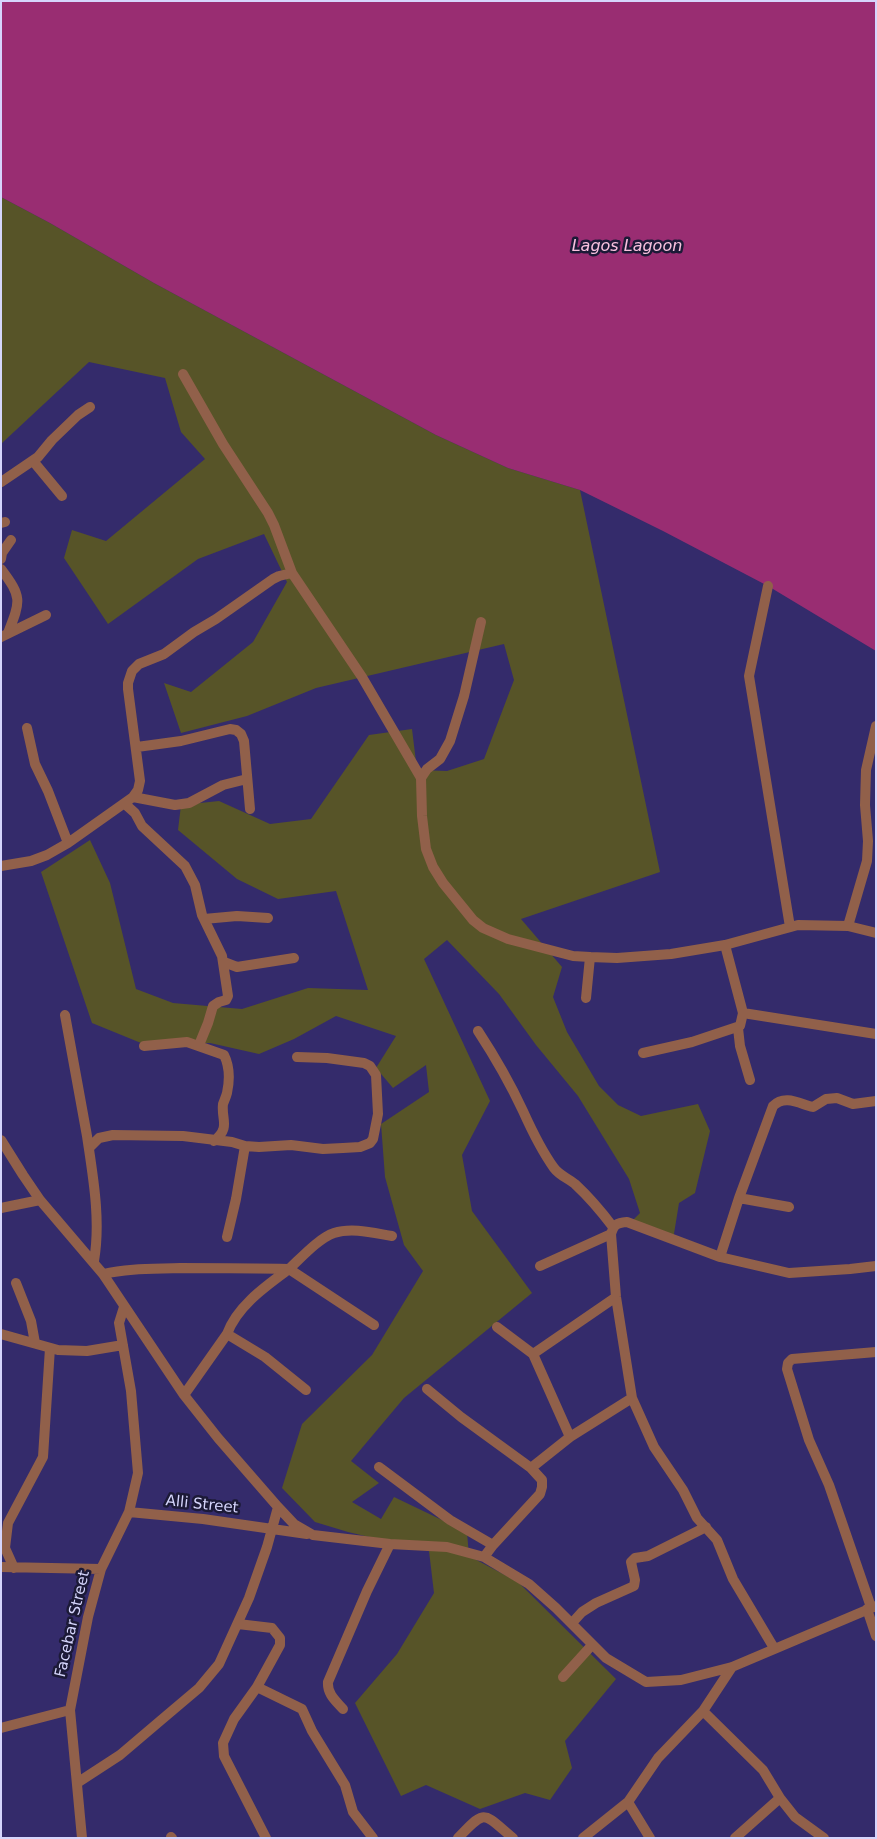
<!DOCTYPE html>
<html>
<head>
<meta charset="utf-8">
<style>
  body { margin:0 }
  #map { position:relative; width:877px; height:1839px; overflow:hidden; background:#342b6b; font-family:"DejaVu Sans",sans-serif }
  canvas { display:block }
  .frame { position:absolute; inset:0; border:2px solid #d5d5fc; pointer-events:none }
</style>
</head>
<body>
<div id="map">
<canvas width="877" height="1839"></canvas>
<div class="frame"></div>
</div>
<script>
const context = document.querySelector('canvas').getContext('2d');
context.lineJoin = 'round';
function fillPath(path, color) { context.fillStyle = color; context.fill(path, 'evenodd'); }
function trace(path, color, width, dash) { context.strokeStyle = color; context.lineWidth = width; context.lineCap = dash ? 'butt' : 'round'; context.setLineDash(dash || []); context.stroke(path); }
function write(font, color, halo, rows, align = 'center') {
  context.font = font + ' "DejaVu Sans",sans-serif'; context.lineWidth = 5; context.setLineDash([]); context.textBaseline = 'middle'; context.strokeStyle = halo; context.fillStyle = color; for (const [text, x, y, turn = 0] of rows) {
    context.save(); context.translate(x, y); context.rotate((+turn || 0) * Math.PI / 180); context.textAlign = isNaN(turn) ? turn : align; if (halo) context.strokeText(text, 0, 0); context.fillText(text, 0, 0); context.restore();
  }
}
fillPath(new Path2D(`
  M1,197l49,26 104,60 282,152 72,33 72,22 80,382 -139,47 41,48 -9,30 14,35 32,54 19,19 23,11 57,-12 12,27 -15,62 -16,10 -6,37 -44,-16 11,-11 -11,-34 -51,-83 -42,-51 -37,-51 -52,-54 -23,19 66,142 -28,54 10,56 60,82 -128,105 -53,63 28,22 -27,19 29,17 13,-22 73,35 2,24 49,26 98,97 -51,62 7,27 -22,32 -25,-7 -45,16 -54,-24 -25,11 -46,-93 42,-49 37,-61 -5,-42 -81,-19 -33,-10 -33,-34 20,-64 70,-69 51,-84 -19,-26 -19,-68 -4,-53 48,-32 -3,-27 -33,23 -17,-20 20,-32 -60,-20 -42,23 -35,15 -49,-11h-69l-49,-20 -51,-151 49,-32 20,43 26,106 37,14 69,6 66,-21 60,2 -32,-99 -58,8 -41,-20 -59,-49 3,-25 38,-4 51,23 41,-5 58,-84 43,-6 5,41 30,1 37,-12 30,-79 -10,-36 -188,44 -69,28 -66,17 -17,-50 27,9 62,-50 34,-60 -23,-48 -66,25 -90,65 -44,-66 8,-28 34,11 99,-82 -24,-27 -16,-54 -76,-16 -88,82z`), '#575428');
fillPath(new Path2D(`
  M1,1h875v650l-108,-65 -105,-55 -83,-41 -72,-22 -72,-33 -282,-152 -104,-60 -49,-26z`), '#992d72');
trace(new Path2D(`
  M183,374l40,70 45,69 6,12 18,48 70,104 59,101 1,38 4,33 7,18 10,16 30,37 10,8 25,11 65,17 17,1 27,1 54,-4 54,-9 73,-20 50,1 28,7
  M33,461l29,35
  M1,482l37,-25 14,-17 26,-25 12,-8
  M1,523l4,-1
  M1,559l1,-6 9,-13
  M1,569c21,28 20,31 7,64
  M768,586l-19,90 41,251
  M1,637l45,-22
  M27,728l8,36 13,27 20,52
  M137,747l44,-6 49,-12 6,1 5,4 3,7 6,68
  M421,778l6,-9 13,-10 10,-18 14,-45 17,-74
  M133,797l42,8 14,-2 34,-18 24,-6
  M125,804l10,9 7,13 43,40 10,19 7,30 20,41 6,40 -2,4 -7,2 -6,4 -5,17 -9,22
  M1,866l30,-5 16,-6 21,-12 65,-46 5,-7 2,-9 -12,-92v-6l4,-12 7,-7 25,-10 30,-22 22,-13 57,-40 6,-3 13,-3
  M204,919l33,-3 31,2
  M848,926l19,-65 1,-20 -3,-36 1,-35 10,-44
  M224,962l13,5 57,-9
  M586,998l4,-41
  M743,1013l133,21
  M65,1015c7,40 15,81 22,121 6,41 14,84 7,125
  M738,1028l2,18 10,34
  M478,1031c17,26 32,52 45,80 9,20 18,39 31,57 6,8 14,10 21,16 14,13 26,27 38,43
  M144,1046l43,-4 37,13c6,12 6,24 3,38 -1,4 -3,8 -4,11 -2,16 8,23 -9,37
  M643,1053l49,-11 48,-16 3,-13 -18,-68
  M1,1140l22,35 17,25 63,74 81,121 34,43 60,69 16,17 19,11 77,9 57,3 37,10 45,27 27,24 50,50 40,24 35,-2 51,-13 144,-61
  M89,1148l10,-10 14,-3 70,1 49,6 13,4 14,1 32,-2 32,4 20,-1 17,-1 10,-4 3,-4 5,-25 -2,-39 -6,-9 -6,-3 -37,-5 -30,-1
  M739,1198l50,9
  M1,1208l39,-8
  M227,1237l9,-38 9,-53
  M720,1257l19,-59 34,-92c12,-12 27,-2 40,1l13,-8 11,-1 16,6 23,-3
  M540,1266l71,-32
  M103,1274c26,-6 51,-5 77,-6 36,0 72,0 109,1 12,-11 30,-31 45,-36 18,-6 40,0 58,3
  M16,1283l15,38 4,22
  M497,1327l36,27
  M1,1334l57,16 29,1 36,-6
  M227,1334l38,23 41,33
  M427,1389l34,28 70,51 11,12v7l-2,7 -47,51 -9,12
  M184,1395l43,-61c10,-28 39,-48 62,-65l85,56
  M570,1437l-37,-83 83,-57
  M379,1467l71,53 43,25
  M531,1468l39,-31 62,-39
  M129,1512l74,7 104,15
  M1,1567l100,2
  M14,1568l-9,-20 3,-25 35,-66 7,-109
  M871,1607l-42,-122 -20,-45 -22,-71 1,-6 4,-4 84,-7
  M867,1609l9,27
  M572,1623l10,-11 14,-9 38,-17 1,-6 -4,-18 4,-4 13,-2 58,-29
  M238,1624l34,4 8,10v7l-23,42 -23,32 -11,24 1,13 42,82
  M774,1648l-41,-69 -16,-39 -20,-22 -14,-28 -29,-43 -22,-49 -16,-101 -5,-63c3,-10 6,-11 16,-12l93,35 69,16 61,-4 26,-3
  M563,1677l29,-32
  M257,1687l45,22 10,22 33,54 8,27 20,26
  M343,1709c-7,-8 -16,-15 -15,-27l39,-91 23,-47
  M703,1711l60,59 17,28 15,19 29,21
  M1,1728l69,-18
  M77,1783l43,-28 40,-34 39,-33 20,-24 30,-66 18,-51 11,-40
  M628,1802l22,36
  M171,1837l1,1
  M82,1838l-12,-128 18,-93 13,-48 28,-57 9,-39 -7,-82 -12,-68 5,-16
  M458,1838c28,-30 25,-25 55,0
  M583,1838l45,-36 30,-44 45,-47 29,-44
  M735,1838l45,-40`), '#91604a', 10);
write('15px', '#d5d5fc', '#1c1a37', [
  ["Alli Street",202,1505,6],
  ["Facebar Street",73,1624,-77]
]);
write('italic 16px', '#fac1df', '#1c1a37', [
  ["Lagos Lagoon",627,247]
]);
</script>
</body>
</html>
